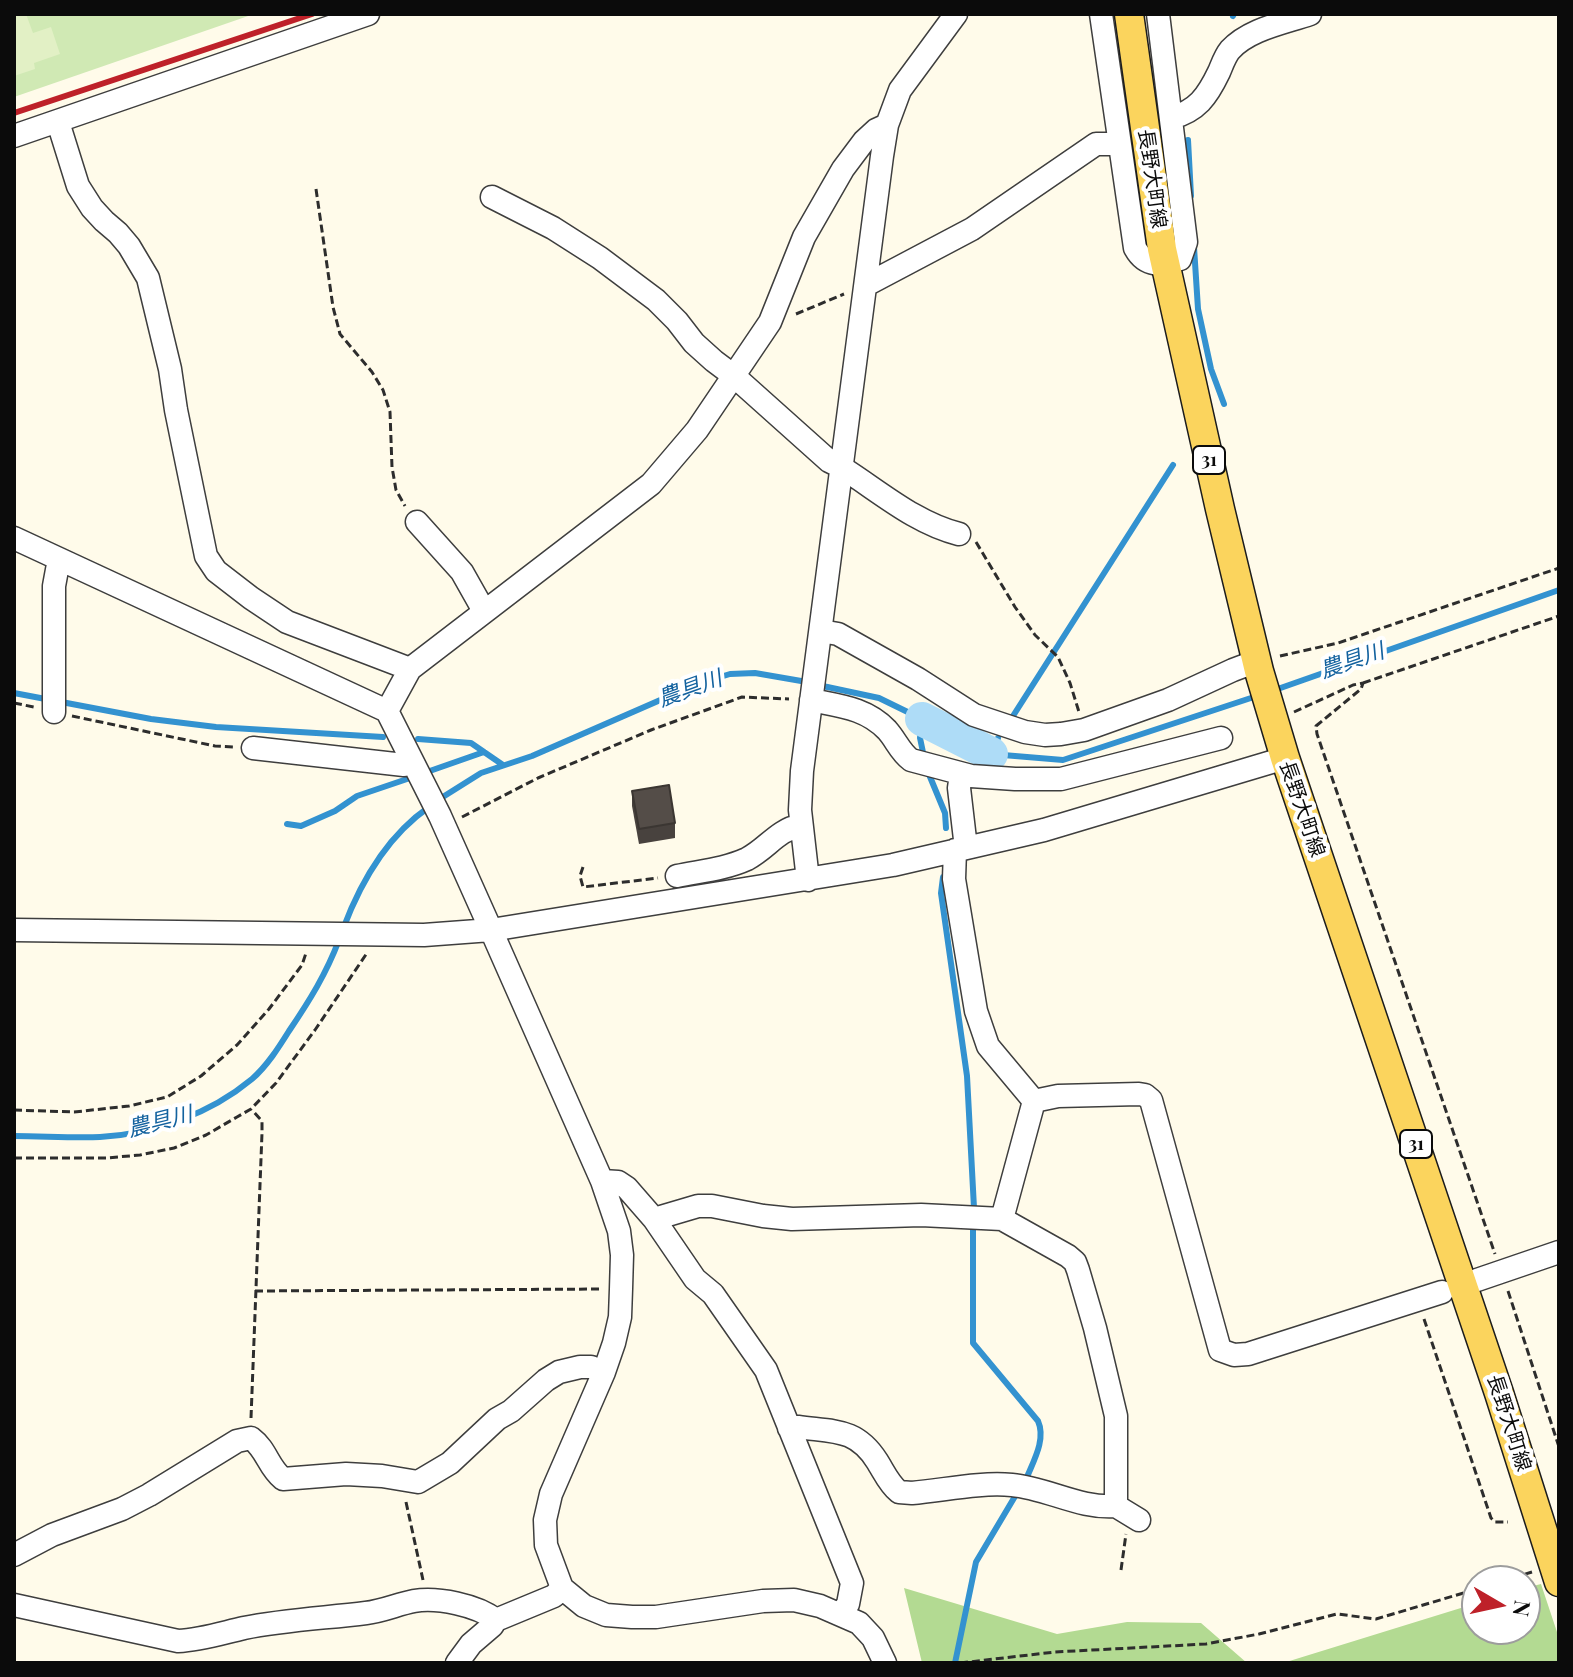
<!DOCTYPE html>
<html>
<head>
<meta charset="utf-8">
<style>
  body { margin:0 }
  #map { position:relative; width:1573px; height:1677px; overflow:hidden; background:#fffbea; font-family:"Playfair Display",serif }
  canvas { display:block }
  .frame { position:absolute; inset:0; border:16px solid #0b0b0b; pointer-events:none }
  .north { position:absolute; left:1461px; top:1565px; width:80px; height:80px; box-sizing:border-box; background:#fff; border:2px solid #9d9d9d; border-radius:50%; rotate:99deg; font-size:22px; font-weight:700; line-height:32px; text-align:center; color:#0b0b0b }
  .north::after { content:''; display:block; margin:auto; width:28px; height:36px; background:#be2129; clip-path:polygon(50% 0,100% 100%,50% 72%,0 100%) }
</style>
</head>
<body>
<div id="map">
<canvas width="1573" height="1677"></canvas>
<div class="frame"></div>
<div class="north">N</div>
</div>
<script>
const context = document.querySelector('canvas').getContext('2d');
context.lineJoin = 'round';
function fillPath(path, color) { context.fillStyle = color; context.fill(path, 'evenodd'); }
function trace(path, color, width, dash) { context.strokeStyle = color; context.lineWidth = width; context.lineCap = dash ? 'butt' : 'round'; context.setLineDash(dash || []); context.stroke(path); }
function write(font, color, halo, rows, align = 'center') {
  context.font = font + ' "Playfair Display","Noto Sans JP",serif'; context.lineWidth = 8; context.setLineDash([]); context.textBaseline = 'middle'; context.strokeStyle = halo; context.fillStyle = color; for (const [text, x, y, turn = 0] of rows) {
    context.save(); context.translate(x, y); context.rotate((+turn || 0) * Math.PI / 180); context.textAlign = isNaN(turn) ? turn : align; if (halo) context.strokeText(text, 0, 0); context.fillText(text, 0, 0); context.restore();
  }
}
fillPath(new Path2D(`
  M21,14h233l-240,83v-81z`), '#d0e9b4');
fillPath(new Path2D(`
  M1541,1584l16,48h2v31h-276l194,-60v26h48v-41z
  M904,1588l153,46 70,-12 74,1 46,40h-325z`), '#b3da92');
fillPath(new Path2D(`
  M21,14h5l7,19 18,-6 9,27 -26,9 1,6 -21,7v-60z`), '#e2f0c5');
trace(new Path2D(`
  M1233,16l1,-2
  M1188,140l3,56
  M1194,247l4,62 13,60 13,35
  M818,685l61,13 43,21 -2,19 4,19
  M1272,691l287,-101
  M14,693l137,26 65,8 167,10
  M1013,716l160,-251
  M998,738l-7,16 72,6 194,-64
  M418,739l53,4 32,22
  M928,772l17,41 1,15
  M424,773l60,-21
  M438,800l43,-27 51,-17 165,-72 33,-10 25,-1 52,9
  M287,824l14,2 34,-15 22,-15 56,-19
  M943,877l-2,16 26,183 7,132
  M343,929c18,-48 44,-93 86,-122
  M14,1136c28,0 57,2 86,1 54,-3 110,-23 152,-58 15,-13 27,-32 37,-48 21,-31 37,-57 50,-91
  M973,1225v118l65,78c8,18 -4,39 -11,56
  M955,1663l21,-101 41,-69`), '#3392d0', 6);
trace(new Path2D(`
  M922,719l69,35`), '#aedcf7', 34);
const minor = new Path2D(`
  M1101,14l34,234c11,20 27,17 45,11l6,-17 -28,-228
  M1171,118c26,-7 36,-21 48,-46 3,-7 6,-16 11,-22 19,-21 54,-27 80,-36
  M58,122l20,64 14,22 12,13 14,12 11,13 19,32 22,91 6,41 30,146 10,15 35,27 36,24 123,47
  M14,136l354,-122
  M492,197l61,31 47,30 56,42 21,21 17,22 20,18 20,15 95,85 12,6c38,24 74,56 118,67
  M866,285l106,-56 124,-85h23
  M417,522l45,50 22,39
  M14,538l373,173 53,105 51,114 111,251 17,50 3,24 -1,34 -1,28 -6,26 -10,29 -53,122 -6,26 1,25 16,43 22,18 22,9 26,2h24l107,-16 31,-1 26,6 39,17 14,15 12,25
  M821,631l17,3 80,45 56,36 51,17 20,3 16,-1 23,-4 84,-30 65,-30 24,-9
  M811,700c29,6 55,8 76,30 9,10 13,22 24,30l60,16 44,3h46l160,-41
  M387,711l23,-42 241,-185 46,-54 73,-108 34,-85 39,-68 21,-28 12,-11 11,-5
  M54,712v-126l5,-27
  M253,748l151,17 8,-4
  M961,774l-2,14 7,60
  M955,850l-1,29 22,132 12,35 46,55
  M677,876c24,-5 48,-7 70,-17 22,-12 29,-28 54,-34
  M808,880l-8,-70 2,-39 80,-615 5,-31 13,-35 56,-76
  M14,930l410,5 67,-5 402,-65 151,-35 241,-72
  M602,1181l16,1 9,6 27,31 41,60 18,15 53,76 86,213 -4,21 -7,10
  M654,1219l44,-13h14l51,10 29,3 129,-4 81,4 66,37 7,6 3,8 17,58 21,88v90c-36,3 -69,-18 -104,-21 -32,-3 -67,5 -100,8l-13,-1c-10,-8 -15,-20 -22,-31 -21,-33 -43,-29 -79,-34l-9,1
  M1002,1219l32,-118 24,-5 81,-2 6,1 6,5 69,250 14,5 14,-1 194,-62
  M1477,1280l82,-28
  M1116,1506l23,14
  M14,1555l38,-20 70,-26 27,-14 88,-54 14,-3c16,12 17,29 32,41l63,-5 36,2 36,6 32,-19 47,-44 14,-8 35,-31 13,-8 21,-5h11l13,5
  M14,1605l164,36c23,-1 44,-8 66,-13 40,-8 82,-10 122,-15 17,-2 32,-9 48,-12 23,-4 63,4 82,19
  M457,1663l14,-19 21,-18 4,-6 58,-24 8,-8`);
const major = new Path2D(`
  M1129,14l33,235 58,260 39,162 26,87 214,635 60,189`);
trace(minor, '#3e3e3e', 25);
trace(major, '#1c1c1c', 31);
trace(new Path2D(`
  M316,189l17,118 7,27 32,38 11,18 7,22 2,55 4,23 9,16
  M796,314l48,-20
  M976,542l39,65 20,28 23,22 12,26 9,29
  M1280,656l58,-13 221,-75
  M1363,683l196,-67
  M14,703l20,4
  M1294,712l59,-27 10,-2 -2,6 -45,37 1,8 178,520
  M72,716l143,30 19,1
  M462,817l76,-39 113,-48 91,-33 47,2
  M583,867l-3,9 3,11 75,-9
  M14,1110l60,2 55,-6 38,-9 34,-21 36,-31 32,-36 33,-44 4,-12
  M14,1158h92l34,-3 34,-7 32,-13 31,-18 14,-8 25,-26 39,-53 52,-77
  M255,1291l346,-2
  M1508,1291l51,156
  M1424,1319l67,199 4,4h13
  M251,1418l11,-285v-12l-10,-11
  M406,1502l17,78
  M1121,1570l5,-36
  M1502,1581l30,-9
  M960,1663l95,-11 151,-8 53,-10 78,-20 39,5 101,-30`), '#2d2d2d', 3, [8, 4]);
trace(minor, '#fff', 22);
trace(major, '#fbd45d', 28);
trace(new Path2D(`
  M14,113l298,-99`), '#be2129', 6);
fillPath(new Path2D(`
  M632,791l43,32v15l-36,6 -7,-38z`), '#48423e');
const building = new Path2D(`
  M669,785l6,38 -36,6 -7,-38z`);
fillPath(building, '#544d48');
trace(building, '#3b3632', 2);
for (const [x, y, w] of [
  [1209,460,32],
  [1416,1144,32]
]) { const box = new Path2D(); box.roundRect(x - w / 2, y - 14, w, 28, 6); context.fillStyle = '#fff'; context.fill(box); trace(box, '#0b0b0b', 2); }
write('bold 18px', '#0b0b0b', null, [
  ["31",1209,460],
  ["31",1416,1144]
]);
write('20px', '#0b0b0b', '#fff', [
  ["長野大町線",1152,179,82],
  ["長野大町線",1302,809,71],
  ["長野大町線",1509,1423,72]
]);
write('italic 22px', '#13629f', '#fff', [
  ["農具川",1352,661,-19],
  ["農具川",690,689,-20],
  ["農具川",160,1122,-14]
]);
</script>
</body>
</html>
